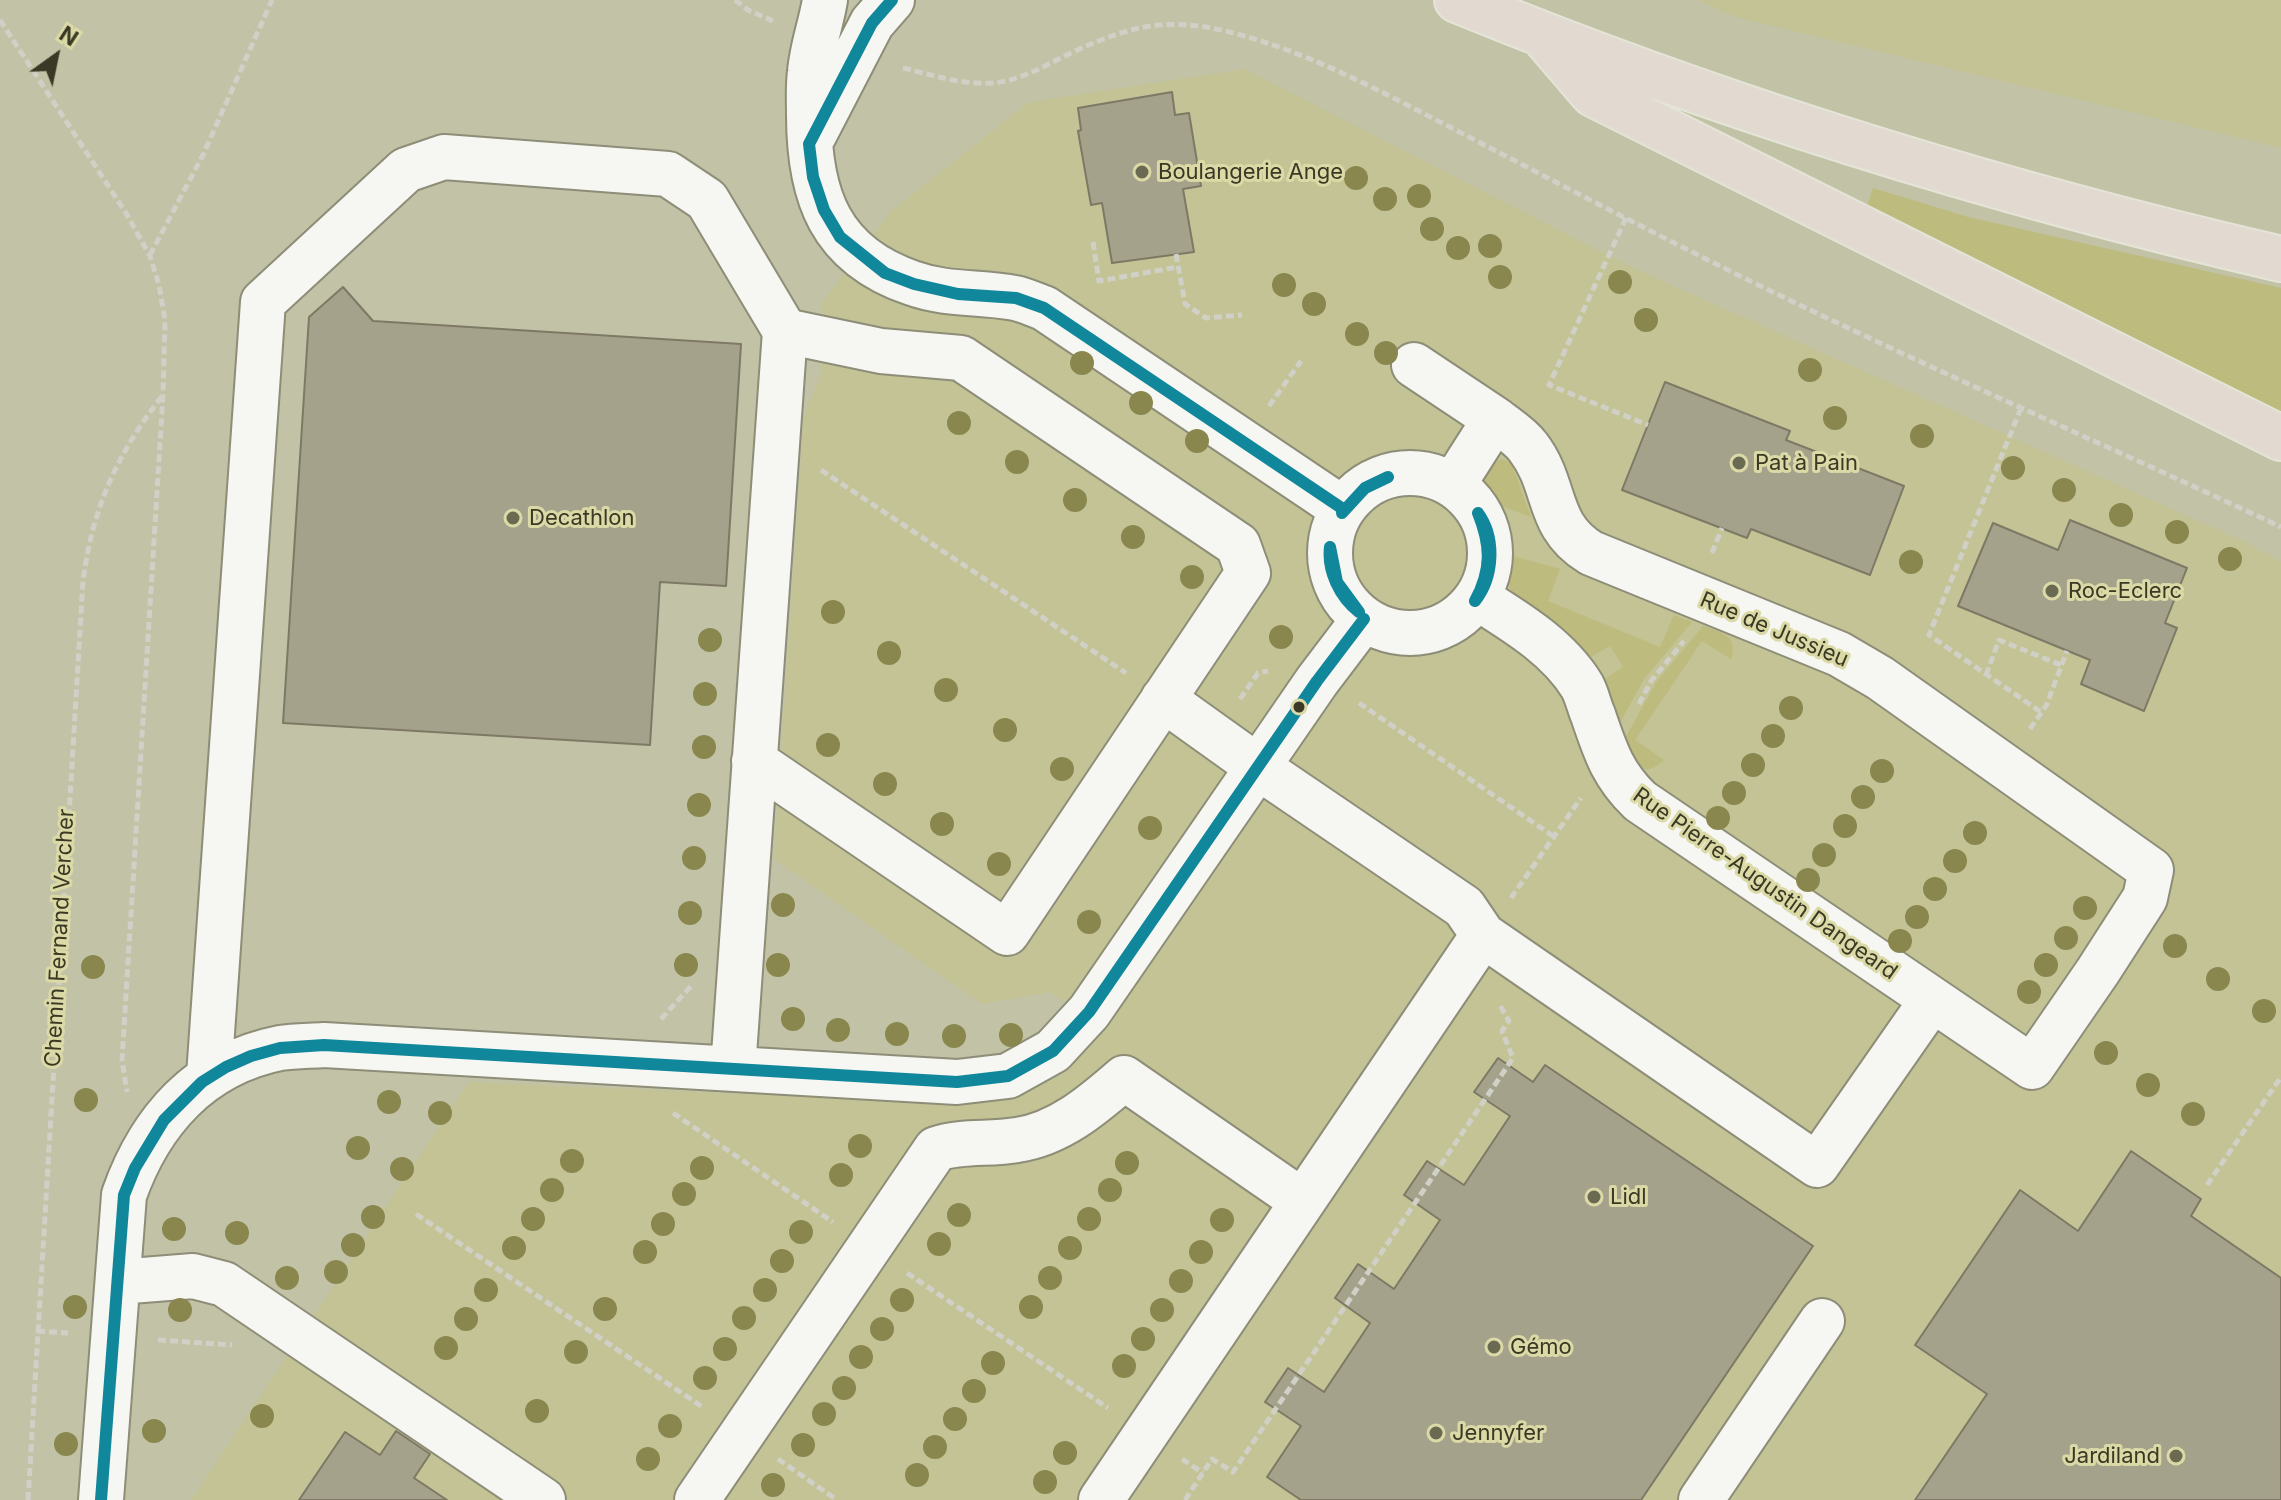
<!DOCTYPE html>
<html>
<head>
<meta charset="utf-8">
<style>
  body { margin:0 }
  #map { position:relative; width:2281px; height:1500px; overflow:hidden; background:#c2c2a6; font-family:Inter,sans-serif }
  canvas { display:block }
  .north { position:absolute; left:16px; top:16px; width:80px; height:80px; -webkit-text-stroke:6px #dbdaa7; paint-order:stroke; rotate:33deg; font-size:22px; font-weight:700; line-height:32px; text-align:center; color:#3a3925 }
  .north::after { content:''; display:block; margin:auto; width:28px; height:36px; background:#3a3925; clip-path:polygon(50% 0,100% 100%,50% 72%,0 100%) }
</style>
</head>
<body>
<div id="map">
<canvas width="2281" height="1500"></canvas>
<div class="north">N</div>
</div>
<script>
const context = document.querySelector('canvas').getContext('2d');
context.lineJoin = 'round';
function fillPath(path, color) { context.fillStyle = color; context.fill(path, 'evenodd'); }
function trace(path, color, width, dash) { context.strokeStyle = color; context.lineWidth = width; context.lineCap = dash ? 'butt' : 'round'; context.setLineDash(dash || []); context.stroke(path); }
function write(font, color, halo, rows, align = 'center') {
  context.font = font + ' Inter,sans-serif'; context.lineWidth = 6; context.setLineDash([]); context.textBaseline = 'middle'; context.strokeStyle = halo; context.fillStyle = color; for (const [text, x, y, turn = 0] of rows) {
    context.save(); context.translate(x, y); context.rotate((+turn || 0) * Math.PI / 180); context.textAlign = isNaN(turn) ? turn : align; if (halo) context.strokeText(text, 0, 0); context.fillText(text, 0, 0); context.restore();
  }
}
fillPath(new Path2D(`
  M1697,0h584v148l-546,-131z
  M1245,69l384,197 619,277 33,19v938h-2090l278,-418 480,21 64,-5 48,-23 42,-43 -53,-40 -68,12 -208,-145 30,-443 17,-43 1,-70 68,-91 139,-110z`), '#c3c396');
fillPath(new Path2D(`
  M1873,188l95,29 313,71v130l-414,-211z
  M1502,459l8,3 3,6 18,49 -45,-17c-9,-17 -1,-33 16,-41z
  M1502,553l58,16 -12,32 112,46 14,-32 18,7 -48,57 -27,49 -15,-47 21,-14 -13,-21 -21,12c-10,-13 -20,-26 -34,-36 -30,-24 -55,-25 -53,-69z
  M1703,626c18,6 36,10 28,33l-29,-18 -67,99 29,20c-23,21 -31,2 -41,-18l34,-61z`), '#bdbb7d');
const building = new Path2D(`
  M1172,92l3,23 14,-2 12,73 -18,3 11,63 -82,11 -10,-60 -11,2 -13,-74 3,-1 -3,-22z
  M343,287l30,34 368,23 -15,242 -66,-4 -10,163 -367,-22 26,-406z
  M1665,382l125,49 -4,9 118,46 -34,89 -119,-46 -4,9 -125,-48z
  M2070,520l117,48 -22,55 12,5 -33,83 -63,-27 9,-24 -132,-54 35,-83 65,27z
  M1498,1058l35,24 12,-17 268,181 -172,254h-340l-34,-23 34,-51 -36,-24 23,-34 36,24 46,-69 -35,-25 23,-34 36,25 46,-69 -36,-25 23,-34 37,24 46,-69 -36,-24z
  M2131,1151l70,48 -10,17 90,62v222h-366l72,-106 -72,-49 105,-155 58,41z
  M396,1431l34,23 -16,24 33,22h-148l46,-68 35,23z`);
fillPath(building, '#a5a28c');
trace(building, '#7d7964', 2);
const minor = new Path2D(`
  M825,0c-4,24 -13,48 -15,72 -2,14 -1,29 -1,43 0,81 21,140 103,168 36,13 68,8 103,15 10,2 20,7 29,10l299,201
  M814,135l58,-112 20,-23
  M1414,365l81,54
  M1330 553a80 80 0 1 1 160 0a80 80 0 1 1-160 0Z
  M1453,485l42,-66c10,8 25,17 33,28 30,39 17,78 63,106l248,101 41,24 271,192 -6,28 -47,73 -66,96 -392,-266c-28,-27 -35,-51 -47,-86 -4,-9 -6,-20 -11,-29 -24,-39 -66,-64 -104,-88
  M1163,699l95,68 206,140 19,28 334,230 115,-165
  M754,761l253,172 241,-360 -10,-28 -277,-187 -80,-7 -96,-20
  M209,1076l54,-774 143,-132 38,-13 224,17 39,26 78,131 -52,738
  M118,1282l75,-6 31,8 319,216
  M101,1500l23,-305c26,-74 76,-131 156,-147 14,-2 30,-2 44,-3l633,37 51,-6 45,-25 36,-39 228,-331 47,-62
  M697,1500l239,-351c27,-9 53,-4 81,-9 42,-6 76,-35 107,-62l178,123
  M1101,1500l382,-565
  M1701,1500l121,-179`);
const major = new Path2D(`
  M1457,0c266,109 544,194 824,259
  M1545,38l48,56 688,344`);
trace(minor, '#8d8d78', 48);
trace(major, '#e4e4d7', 48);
trace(new Path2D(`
  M735,0l13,10 25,11
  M0,20l126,193 24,43 9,29 6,35 -2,75 -41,665 5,32
  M903,68c30,7 58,17 89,15 28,-2 52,-17 77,-29 73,-35 111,-38 189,-14 64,20 126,53 186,84 83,43 165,86 248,128 194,98 393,183 589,275
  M1626,218l-77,167 99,40
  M1093,242l6,39 79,-14
  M1176,254l9,50 21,14 36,-3
  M150,255l53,-100 69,-155
  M1269,406l32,-45
  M2021,408l-92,227 112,77
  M821,470l305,203
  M1712,553l10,-25
  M1986,675l13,-35 62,25
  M1240,699l18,-26 10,-2
  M1359,703l194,133
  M1639,704l12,-23 33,-40
  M2030,729l16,-23 21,-55
  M1511,898l70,-100
  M661,1019l31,-34
  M673,1113l160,109
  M2207,1185l74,-108
  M416,1214l288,194
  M907,1273l201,135
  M37,1331l31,2
  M158,1340l74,5
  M778,1459l59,41
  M1182,1459l21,14
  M28,1500l55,-919c10,-75 34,-127 80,-186
  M1185,1500l27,-41 21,13 280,-414 -11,-27 7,-10 -10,-17`), '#d0d0c7', 5, [8, 4]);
trace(minor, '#f6f6f2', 44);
trace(major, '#e2dad0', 44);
trace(new Path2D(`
  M892,0l-20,23 -63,121 4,33 11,33 16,27 45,36 29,11 44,10 58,4 28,10 299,201
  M1342,513l23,-25 23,-11
  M1330,547l7,35 22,30
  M1330,547c-3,24 10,50 29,65
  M1475,601c17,-31 16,-56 3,-88
  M1475,601c19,-24 21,-63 3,-88
  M101,1500l23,-305 11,-27 29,-48 38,-38 24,-15 25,-11 29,-8 44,-3 633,37 51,-6 45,-25 36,-39 228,-331 47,-62`), '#11879b', 12);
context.fillStyle = '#89874e';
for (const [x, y] of [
  [1356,178],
  [1419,196],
  [1385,199],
  [1432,229],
  [1490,246],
  [1458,248],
  [1500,277],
  [1620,282],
  [1284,285],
  [1314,304],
  [1646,320],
  [1357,334],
  [1386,353],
  [1082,363],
  [1810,370],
  [1141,403],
  [1835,418],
  [959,423],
  [1922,436],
  [1197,441],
  [1017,462],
  [2013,468],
  [2064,490],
  [1075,500],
  [2121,515],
  [2177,532],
  [1133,537],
  [2230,559],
  [1911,562],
  [1192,577],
  [833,612],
  [1281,637],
  [710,640],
  [889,653],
  [946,690],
  [705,694],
  [1791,708],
  [1005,730],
  [1773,736],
  [828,745],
  [704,747],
  [1753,765],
  [1062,769],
  [1882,771],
  [885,784],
  [1734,793],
  [1863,797],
  [699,805],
  [1718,818],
  [942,824],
  [1845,826],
  [1150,828],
  [1975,833],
  [1824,855],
  [694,858],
  [1955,861],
  [999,864],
  [1808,880],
  [1935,889],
  [783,905],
  [2085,908],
  [690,913],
  [1917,917],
  [1089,922],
  [2066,938],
  [1900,941],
  [2175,946],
  [686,965],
  [778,965],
  [2046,965],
  [93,967],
  [2218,979],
  [2029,992],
  [2264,1011],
  [793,1019],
  [838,1030],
  [897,1034],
  [1011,1035],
  [954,1036],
  [2106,1053],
  [2148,1085],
  [86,1100],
  [389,1102],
  [440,1113],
  [2193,1114],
  [860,1146],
  [358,1148],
  [572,1161],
  [1127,1163],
  [702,1168],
  [402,1169],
  [841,1175],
  [552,1190],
  [1110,1190],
  [684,1194],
  [959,1215],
  [373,1217],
  [533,1219],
  [1089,1219],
  [1222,1220],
  [663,1224],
  [174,1229],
  [801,1232],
  [237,1233],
  [939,1244],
  [353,1245],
  [514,1248],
  [1070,1248],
  [645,1252],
  [1201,1252],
  [782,1261],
  [336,1272],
  [287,1278],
  [1050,1278],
  [1181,1281],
  [486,1290],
  [765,1290],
  [902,1300],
  [75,1307],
  [1031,1307],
  [605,1309],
  [180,1310],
  [1162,1310],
  [744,1318],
  [466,1319],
  [882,1329],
  [1143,1339],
  [446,1348],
  [725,1349],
  [576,1352],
  [861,1357],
  [993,1363],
  [1124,1366],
  [705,1378],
  [844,1388],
  [974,1391],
  [537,1411],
  [824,1414],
  [262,1416],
  [955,1419],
  [670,1426],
  [154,1431],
  [66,1444],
  [803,1445],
  [935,1447],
  [1065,1453],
  [648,1459],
  [917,1475],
  [1045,1482],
  [773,1485]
]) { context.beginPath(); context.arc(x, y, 12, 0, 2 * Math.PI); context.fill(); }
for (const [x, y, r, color] of [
  [1142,172,8,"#6a6952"],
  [1739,463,8,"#6a6952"],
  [513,518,8,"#6a6952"],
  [2052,591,8,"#6a6952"],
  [1299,707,7,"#3a3925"],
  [1594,1197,8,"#6a6952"],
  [1494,1347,8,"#6a6952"],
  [1436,1433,8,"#6a6952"],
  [2176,1456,8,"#6a6952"]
]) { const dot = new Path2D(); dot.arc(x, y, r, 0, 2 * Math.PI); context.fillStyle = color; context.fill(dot); trace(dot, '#dbdaa7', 3); }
write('22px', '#3a3925', '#dbdaa7', [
  ["Boulangerie Ange",1158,172],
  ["Pat à Pain",1755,463],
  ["Decathlon",529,518],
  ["Roc-Eclerc",2068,591],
  ["Lidl",1610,1197],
  ["Gémo",1510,1347],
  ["Jennyfer",1452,1433],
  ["Jardiland",2160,1456,"right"]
], 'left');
write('22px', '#3a3925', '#dbdaa7', [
  ["Rue de Jussieu",1774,630,23],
  ["Rue Pierre-Augustin Dangeard",1765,884,35],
  ["Chemin Fernand Vercher",60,938,-87]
]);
</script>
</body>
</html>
